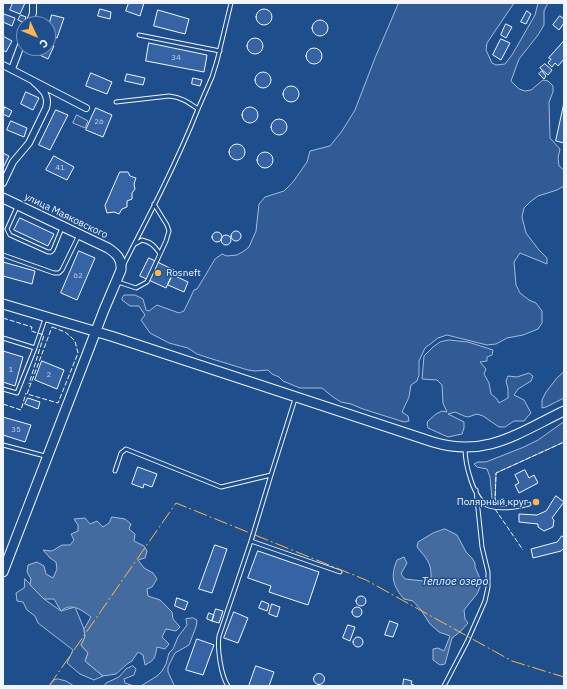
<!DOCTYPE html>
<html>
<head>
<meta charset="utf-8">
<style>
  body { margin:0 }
  #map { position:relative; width:567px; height:689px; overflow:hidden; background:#1f4e8c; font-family:"IBM Plex Sans",sans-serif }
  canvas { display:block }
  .frame { position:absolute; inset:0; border:4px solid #f2f6ff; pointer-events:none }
  .north { position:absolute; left:16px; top:16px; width:40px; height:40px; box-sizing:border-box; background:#1f4e8c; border:1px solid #7391ba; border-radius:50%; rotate:134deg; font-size:11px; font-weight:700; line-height:16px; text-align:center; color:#f2f6ff }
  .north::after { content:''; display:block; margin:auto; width:14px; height:18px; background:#ffb74d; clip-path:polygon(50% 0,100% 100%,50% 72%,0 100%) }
</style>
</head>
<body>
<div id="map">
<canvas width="567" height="689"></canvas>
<div class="frame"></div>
<div class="north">С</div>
</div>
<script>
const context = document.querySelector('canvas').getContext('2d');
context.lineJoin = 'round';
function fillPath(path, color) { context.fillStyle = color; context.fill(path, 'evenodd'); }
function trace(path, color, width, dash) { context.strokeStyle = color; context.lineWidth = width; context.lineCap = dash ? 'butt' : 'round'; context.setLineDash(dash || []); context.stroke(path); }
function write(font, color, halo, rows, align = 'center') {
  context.font = font + ' "IBM Plex Sans",sans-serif'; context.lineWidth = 3; context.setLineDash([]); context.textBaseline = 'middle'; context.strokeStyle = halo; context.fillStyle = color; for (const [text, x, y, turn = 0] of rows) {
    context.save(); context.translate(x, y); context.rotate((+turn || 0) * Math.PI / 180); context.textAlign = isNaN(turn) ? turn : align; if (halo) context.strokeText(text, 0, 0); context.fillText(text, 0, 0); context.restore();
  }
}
const built = new Path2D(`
  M399,3h115l-27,40 -1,7 6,13 4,2 9,-1 7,-9 23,-40 3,-12h10l-4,8v14l-6,10 -19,24 -8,22 8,8 6,2 6,-1 12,-10 5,1 5,5v6l-4,10 1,36 10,11 -2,9 1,8 5,4v16l-7,4 -19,6 -8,6 -6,6 -2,9 4,16 13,17 8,8v6l-27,-11 -6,9 2,23 4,8 9,7 7,3 6,8v12l-4,6 -15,6 -16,3 -11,6 -9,1 -40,-10 -9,3 -13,10 -6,13v14l-2,6 -6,4 -2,12 -7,15 6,4 1,5 -5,1 -41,-13 -12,-5 -10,-2 -8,-5 -11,-9h-22l-17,-7 -4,-4 -7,-3 -4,-4 -13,1 -7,-1 -39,-12 -12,-4 -9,-6 -19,-5 -19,-10 -9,-13 4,-5 -6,-9h-9l-8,-6v-2l2,-3h11l8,4 3,11 3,1 8,-6 22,8 5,-2 10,-21 3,-1 8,-13 10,-17 7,-5 5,2 10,-1 7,-4 5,-4 7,-16 3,-27 6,-7 19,-6 9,-9 14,-20 3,-11 20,-5 12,-15 13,-21 20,-52z
  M77,115l11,6 -3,7 -12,-5z
  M449,340l19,2 25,8 -1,5 -5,2v4l-7,1 6,7 -2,5 5,9 2,11 6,5 2,4 9,-5v-9l-2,-8 2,-5 9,1 12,-4 4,3 -2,5 -13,8 -4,6 10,5 7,13 -2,2 -5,6h-10l-9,6h-6l-16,-11 -6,-2 -9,3 -4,-1 -9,-4 -7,2 16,8v6l-2,6 -14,3 -20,-9 -1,-4 1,-3 8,-7 6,-3 5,1 -4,-9 -1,-18 -5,-5 -15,-1 2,-23 9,-9 7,-5z
  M564,372v26l-18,9 -4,1v-8l4,-8 11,-14z
  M564,422v20l-68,31 -1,30 -3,-4 -2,-22 -3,-8 -10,-2 -3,-3 4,-2h8l5,-2 33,-13 14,-7z
  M25,579l19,20 17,12 14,-4 9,22 1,8 -4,8 7,8 -3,8 18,15 -9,4 -14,-6 -13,-11 6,-13 -35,-27 -3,-7 -8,-6 -4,-8 -6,-1 -1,-8 8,-5z
  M193,618l4,2 -1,7 -7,18 -14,8 -7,14v5l6,13 -1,1h-32l16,-10 5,-5 4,-7 3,-11 4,-4 5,-12 9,-12 -1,-6z
  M133,666l3,3 -2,6 -10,4 1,4 9,3h-30l2,-3 13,-6 7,-8z
  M58,679l8,2 8,5h-25l5,-6z`);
fillPath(built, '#305b95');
trace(built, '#a8bbd7', 1);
const water = new Path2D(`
  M112,517l13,2 6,5 -2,5 6,5 -1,7 10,5 3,5 -2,7 -7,2 6,8 9,5 4,6 -5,8 -5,2 1,7 12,4 12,12 1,7 7,8 -4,4 -10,-2 -4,8 7,7 -4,5 -8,-2c-2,11 -2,13 -12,18l-2,-10 -5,-3 -6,9 -5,3 -11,10 -13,2 -18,-15 3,-8 -7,-8 4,-8 -1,-8 7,-12c-9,-7 -20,-15 -30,-6l-7,-12h-10l-14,-14 1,-6 -4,-7 1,-7 9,-3 7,4 2,8 7,4 4,-9 -1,-7 -6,-4 -7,-8 9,1 10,-6h8l4,-5 -3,-6 7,-3v-6l-4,-6 11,-1 5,6 7,-3 6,6 6,-4z
  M445,529l12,6 9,17 6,6 3,5v4l4,9 1,11 -3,7 -13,16 1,9 3,4 -7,8 -9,7 -7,26 -5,1 -7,-5v-11l5,-1 6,3 6,-15 -11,-4 -9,-8 -9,-14 -8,-9 -9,-2c-11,-13 -14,-22 -7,-39l7,-3 3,6 -6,11 4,5 19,2 7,-3c1,-15 -5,-20 -14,-31l1,-5 15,-9z`);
fillPath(water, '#446ba0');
trace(water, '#a8bbd7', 1);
const building = new Path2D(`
  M13,3h12l-5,11 -10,-4z
  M129,3h15l-4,13 -14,-5z
  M256 17a8 8 0 1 1 16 0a8 8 0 1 1-16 0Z
  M100,9l11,3 -1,7 -12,-3z
  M158,10l31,9 -4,15 -31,-8z
  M527,11l4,3 -5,10 -5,-2z
  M4,14l11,4 -3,8 -9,-4z
  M21,15l5,2 -2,6 -6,-3z
  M52,15l12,3 -7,20 -9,-3v-7z
  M560,16l4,3v4l-5,7 -6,-5z
  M312 28a8 8 0 1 1 16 0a8 8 0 1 1-16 0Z
  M506,24l6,3 -6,11 -5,-3z
  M3,36l9,5 -6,11 -3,-2z
  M247 46a8 8 0 1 1 16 0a8 8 0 1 1-16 0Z
  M501,39l9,4 -9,17 -8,-5z
  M564,41v18l-6,7 -3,-3 -3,4 -4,-4 3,-4 -2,-1z
  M48,43l6,3 -6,13 -21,-10 1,-1h20z
  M149,43l58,12 -3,17 -58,-11z
  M306 56a8 8 0 1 1 16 0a8 8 0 1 1-16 0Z
  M545,64l7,6 -4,5 -8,-7z
  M542,71l4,5 -2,3 -5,-5z
  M255 80a8 8 0 1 1 16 0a8 8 0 1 1-16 0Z
  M91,73l21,9 -5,12 -21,-8z
  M127,74l18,4 -2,7 -18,-4z
  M193,78l9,2 -2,6 -8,-2z
  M283 94a8 8 0 1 1 16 0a8 8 0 1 1-16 0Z
  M26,92l13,6 -6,12 -12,-6z
  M564,103v40l-8,-2z
  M242 115a8 8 0 1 1 16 0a8 8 0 1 1-16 0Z
  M5,107l7,4 -3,6 -6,-3z
  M96,108l16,7 -9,22 -17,-7z
  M56,110l12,5 -18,35 -11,-5z
  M271 127a8 8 0 1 1 16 0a8 8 0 1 1-16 0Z
  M11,121l16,7 -3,9 -17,-7z
  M229 152a8 8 0 1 1 16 0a8 8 0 1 1-16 0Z
  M257 160a8 8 0 1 1 16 0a8 8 0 1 1-16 0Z
  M3,153l6,3 -6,12z
  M54,156l20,11 -7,13 -21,-10z
  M120,172h8l2,4 6,2 -2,6 1,5 -3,4v6l-5,2v6l-5,2 -3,5 -5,-2 -7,1 -2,-7z
  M20,218l34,16 -6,12 -34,-16z
  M231 236a5 5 0 1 1 10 0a5 5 0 1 1-10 0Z
  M212 237a5 5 0 1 1 10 0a5 5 0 1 1-10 0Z
  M221 240a5 5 0 1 1 10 0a5 5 0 1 1-10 0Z
  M79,251l16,7 -18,42 -16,-7z
  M149,258l25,12 -8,18 -26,-12z
  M3,262l32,9 -3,13 -29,-8z
  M173,275l15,7 -4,10 -16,-7z
  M3,351l20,6 -8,29 -12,-4z
  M42,361l22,9 -7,19 -22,-9z
  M28,398l12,4 -2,7 -13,-5z
  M3,417l28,8 -6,17 -22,-7z
  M138,467l19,7 -5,13 -8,-3 -1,4 -11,-4z
  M525,470l4,8 5,-3 4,8 -19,10 -4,-8 4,-2 -4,-8z
  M556,496l8,6 -12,16 2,2 -1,7 -9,4 -6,-4v-3l-19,-2v-8l18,1 9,-4z
  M562,536l2,2v10l-3,3 -28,7 -2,-9 26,-7z
  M215,545l12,4 -15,44 -13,-4z
  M258,551l61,21 -11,33 -39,-13 2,-6 -23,-8z
  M356 601a5 5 0 1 1 10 0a5 5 0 1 1-10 0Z
  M177,598l11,4 -3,8 -10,-4z
  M262,601l7,3 -2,7 -8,-3z
  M272,604l8,3 -3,10 -8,-3z
  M352 612a5 5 0 1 1 10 0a5 5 0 1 1-10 0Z
  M216,609l7,2 -4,12 -7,-2z
  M234,612l14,6 -10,25 -14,-5z
  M209,613l5,2 -2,6 -5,-2z
  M390,621l8,3 -5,13 -8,-2z
  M348,625l7,2 -5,14 -7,-3z
  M353 642a5 5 0 1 1 10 0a5 5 0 1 1-10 0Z
  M197,639l17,6 -11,30 -17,-5z
  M256,666l18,6 -5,14h-20z
  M313.5 679a5.5 5.5 0 1 1 11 0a5.5 5.5 0 1 1-11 0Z
  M404,679l8,2 -1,3 5,2h-13z`);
fillPath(building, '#3563a3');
trace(building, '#f2f6ff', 1);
const lane = new Path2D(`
  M139,35l81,16
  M116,102l53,-6c12,1 19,6 29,13 -21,53 -48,105 -74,155
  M198,109l14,-32 5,-16 14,-58
  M17,207l-10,22 3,6 38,17h3l2,-2 9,-22
  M135,244l7,-4c9,2 13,6 18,14
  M3,255l51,18h5l3,-3 17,-35
  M118,282l18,6 11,-6 19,-41 3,-10 -2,-6 -13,-21
  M3,338l32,10 10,-29
  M3,389l14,4 18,-45
  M3,445l42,11
  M465,448c0,15 8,52 24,58 12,4 28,1 40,-2
  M115,471l6,-18 5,-4 95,38 50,-12 24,-76
  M271,475l-20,66 89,31
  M228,686c-7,-10 -11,-38 -9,-50l32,-95
  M444,686l23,-44 18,-41 3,-14v-15l-6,-25 -6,-57`);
const street = new Path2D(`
  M29,24l4,-11v-10
  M3,65l83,43
  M12,69l12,-32
  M3,183l10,-21 16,-19 17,-35c4,-13 -4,-19 -13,-27`);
const secondary = new Path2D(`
  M3,198l105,50c9,6 14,11 13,22l-17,40 -101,262
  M3,304l111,33 319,105c53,16 85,-9 131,-31`);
trace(lane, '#f2f6ff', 5);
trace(street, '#f2f6ff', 8);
trace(secondary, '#f2f6ff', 11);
trace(lane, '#1f4e8c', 3);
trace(street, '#1f4e8c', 6);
trace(secondary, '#1f4e8c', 9);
trace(new Path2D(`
  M3,318l29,9 -1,4 13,4 -15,49
  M52,327l13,5 6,5 4,4 3,12 -20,50 -31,-9z
  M3,404l18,6 5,-17
  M495,503l1,-30 68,-31
  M495,509l28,41`), '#f2f6ff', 1, [5, 2]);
trace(new Path2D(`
  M49,686l127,-183 190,77 146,81 52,16`), '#ffb74d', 1, [14, 3, 2, 3]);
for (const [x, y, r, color] of [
  [158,273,4,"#ffb74d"],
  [536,502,4,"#ffb74d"]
]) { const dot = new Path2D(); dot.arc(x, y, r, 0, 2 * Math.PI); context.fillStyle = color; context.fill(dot); trace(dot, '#1f4e8c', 1.5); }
write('8px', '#c3d1e8', null, [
  ["34",176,58],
  ["26",99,122],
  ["41",60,168],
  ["62",78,276],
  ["1",11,370],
  ["2",49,375],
  ["35",16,430]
]);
write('10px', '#f2f6ff', '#1f4e8c', [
  ["улица Маяковского",66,216,26]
]);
write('10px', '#f2f6ff', '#1f4e8c', [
  ["Rosneft",166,273],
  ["Полярный круг",528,502,"right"]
], 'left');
write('italic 11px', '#f2f6ff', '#1f4e8c', [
  ["Теплое озеро",455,582]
]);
</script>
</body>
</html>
